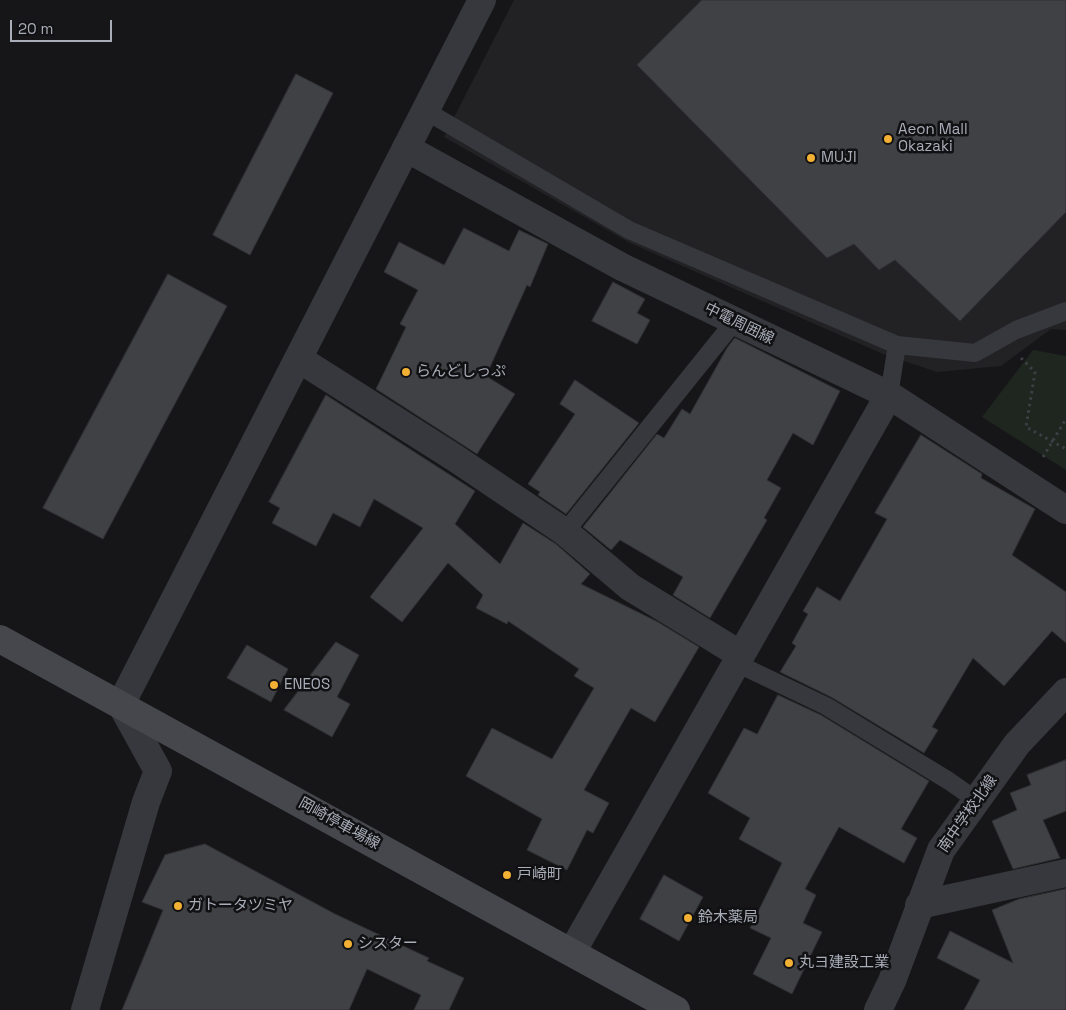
<!DOCTYPE html>
<html>
<head>
<meta charset="utf-8">
<style>
  body { margin:0 }
  #map { position:relative; width:1066px; height:1010px; overflow:hidden; background:#161618; font-family:"Space Grotesk",sans-serif }
  canvas { display:block }
  .scale { position:absolute; left:10px; top:20px; width:102px; height:22px; box-sizing:border-box; border:2px solid #a8adb8; border-top:0; padding-left:6px; font-size:15px; line-height:18px; white-space:nowrap; color:#a8adb8; -webkit-text-stroke:4px #111113; paint-order:stroke }
</style>
</head>
<body>
<div id="map">
<canvas width="1066" height="1010"></canvas>
<div class="scale">20 m</div>
</div>
<script>
const context = document.querySelector('canvas').getContext('2d');
context.lineJoin = 'round';
function fillPath(path, color) { context.fillStyle = color; context.fill(path, 'evenodd'); }
function trace(path, color, width, dash) { context.strokeStyle = color; context.lineWidth = width; context.lineCap = dash ? 'butt' : 'round'; context.setLineDash(dash || []); context.stroke(path); }
function write(font, color, halo, rows, align = 'center') {
  context.font = font + ' "Space Grotesk","Noto Sans JP",sans-serif'; context.lineWidth = 5; context.setLineDash([]); context.textBaseline = 'middle'; context.strokeStyle = halo; context.fillStyle = color; for (const [text, x, y, turn = 0] of rows) {
    context.save(); context.translate(x, y); context.rotate((+turn || 0) * Math.PI / 180); context.textAlign = isNaN(turn) ? turn : align; if (halo) context.strokeText(text, 0, 0); context.fillText(text, 0, 0); context.restore();
  }
}
fillPath(new Path2D(`
  M514,0h552v330l-15,-1 -50,37 -64,6 -54,-18 -253,-111 -186,-106z`), '#222225');
fillPath(new Path2D(`
  M1033,350l33,6v114l-84,-53z`), '#1e261f');
const building = new Path2D(`
  M702,0h364v212l-106,109 -65,-61 -16,10 -25,-26 -27,14 -190,-193z
  M296,74l37,19 -83,162 -37,-20z
  M464,228l45,23 10,-21 29,14 -18,43 -3,-2 -41,91 29,18 -38,60 -101,-65 30,-62 -6,-3 18,-34 -34,-18 15,-30 45,23z
  M168,274l59,32 -124,233 -60,-31z
  M613,282l32,17 -8,14 13,7 -13,24 -45,-23z
  M735,338l105,53 -27,54 -20,-12 -26,47 14,8 -17,30 3,2 -57,98 -37,-23 10,-18 -63,-37 -9,10 -28,-23 74,-93 7,4 18,-29 8,5 37,-66z
  M575,380l64,43 -73,91 -28,-19 2,-3 -12,-8 47,-70 -15,-10z
  M326,395l149,96 -20,33 45,40 23,-41 33,21 34,30 -9,10 77,38 41,25 -44,75 -24,-14 -47,82 25,13 -16,30 -6,-3 -20,40 -40,-20 15,-31 -76,-43 26,-48 60,31 42,-71 -20,-12 5,-7 -71,-48 -1,3 -31,-16 7,-13 -35,-32 -46,59 -32,-25 53,-69 -49,-29 -14,28 -27,-14 -17,33 -44,-23 8,-15 -11,-6z
  M921,435l61,39 -1,4 54,31 -23,46 54,37v51l-14,-12 -48,55 -31,-28 -41,69 6,3 -14,23 -93,-56 -51,-25 16,-26 -4,-3 16,-29 -5,-3 14,-24 23,14 47,-82 -12,-6z
  M336,642l23,13 -22,42 13,7 -18,33 -48,-27z
  M247,645l41,24 -17,33 -44,-24z
  M778,695l43,20 108,66 -28,48 16,9 -13,25 -65,-36 -34,62 11,6 -13,28 19,9 -30,62 -39,-20 18,-36 -21,-10 32,-65 -43,-24 11,-21 -42,-25 36,-65 13,6z
  M1066,760v51l-23,9 17,38 -47,11 -21,-48 25,-11 -7,-17 21,-8 -4,-10z
  M205,844l130,70 94,44 -2,3 37,17 -15,32h-35l7,-15 -54,-26 -18,41h-227l41,-100 -21,-8 23,-47z
  M664,875l39,22 -24,44 -39,-22z
  M1066,889v121h-102l16,-30 -43,-22 13,-27 63,32 -21,-53 27,-11z`);
fillPath(building, '#404145');
trace(building, '#303034', 1);
trace(new Path2D(`
  M1021,358l14,14 -9,55 40,22
  M1043,457l23,-38`), '#3d3f44', 3, [2.5, 4]);
trace(new Path2D(`
  M426,111l203,119 268,115 78,8 41,-23 50,-19
  M889,395l8,-50
  M565,532l169,-210
  M738,664l88,42 123,75 27,19`), '#37383d', 18);
trace(new Path2D(`
  M406,148l216,119 267,128 177,115
  M299,359l156,99 110,74 65,55 111,68
  M919,905l147,-32
  M878,1010l14,-29 49,-131 76,-106 49,-52`), '#37383d', 28);
trace(new Path2D(`
  M572,952l317,-557
  M85,1010l61,-208 12,-31 -37,-67 361,-704`), '#37383d', 28);
trace(new Path2D(`
  M0,639l676,371`), '#45474d', 28);
for (const [x, y, r, color] of [
  [888,139,5,"#f2b134"],
  [811,158,5,"#f2b134"],
  [406,372,5,"#f2b134"],
  [274,685,5,"#f2b134"],
  [507,875,5,"#f2b134"],
  [178,906,5,"#f2b134"],
  [688,918,5,"#f2b134"],
  [348,944,5,"#f2b134"],
  [789,963,5,"#f2b134"]
]) { const dot = new Path2D(); dot.arc(x, y, r, 0, 2 * Math.PI); context.fillStyle = color; context.fill(dot); trace(dot, '#111113', 2); }
write('15px', '#a8adb8', '#111113', [
  ["Aeon Mall",898,130],
  ["Okazaki",898,147],
  ["MUJI",821,158],
  ["らんどしっぷ",416,372],
  ["ENEOS",284,685],
  ["戸崎町",517,875],
  ["ガトータツミヤ",188,906],
  ["鈴木薬局",698,918],
  ["シスター",358,944],
  ["丸ヨ建設工業",799,963]
], 'left');
write('15px', '#a8adb8', '#111113', [
  ["中電周囲線",739,324,26],
  ["南中学校北線",968,814,-55],
  ["岡崎停車場線",339,824,29]
]);
</script>
</body>
</html>
